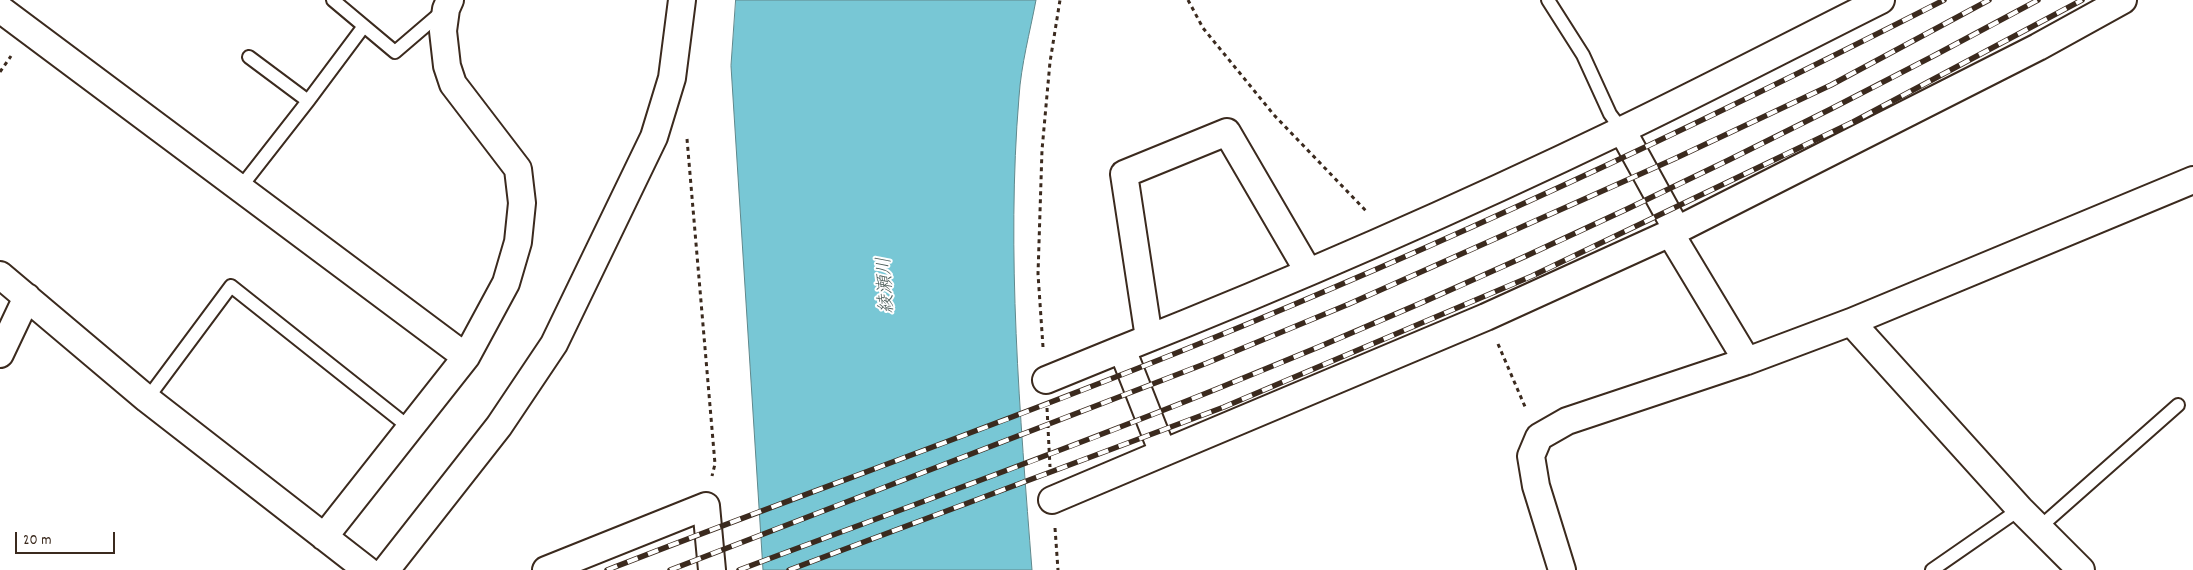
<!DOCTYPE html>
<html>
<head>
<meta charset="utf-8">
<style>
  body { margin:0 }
  #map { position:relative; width:2193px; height:570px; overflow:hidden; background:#fff; font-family:Dekko,sans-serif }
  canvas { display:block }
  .scale { position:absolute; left:15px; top:532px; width:100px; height:22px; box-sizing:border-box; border:2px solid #3b2a1e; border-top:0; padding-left:6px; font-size:15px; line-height:18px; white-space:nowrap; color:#3b2a1e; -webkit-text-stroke:4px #fff; paint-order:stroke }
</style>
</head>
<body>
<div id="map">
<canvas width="2193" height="570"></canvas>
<div class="scale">20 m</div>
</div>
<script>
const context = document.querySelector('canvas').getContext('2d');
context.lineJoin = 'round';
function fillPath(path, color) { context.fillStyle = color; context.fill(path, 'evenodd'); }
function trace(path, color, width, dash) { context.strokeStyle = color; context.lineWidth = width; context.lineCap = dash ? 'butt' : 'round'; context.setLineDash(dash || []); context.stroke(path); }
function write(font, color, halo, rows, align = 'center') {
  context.font = font + ' Dekko,"Klee One",sans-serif'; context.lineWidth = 4; context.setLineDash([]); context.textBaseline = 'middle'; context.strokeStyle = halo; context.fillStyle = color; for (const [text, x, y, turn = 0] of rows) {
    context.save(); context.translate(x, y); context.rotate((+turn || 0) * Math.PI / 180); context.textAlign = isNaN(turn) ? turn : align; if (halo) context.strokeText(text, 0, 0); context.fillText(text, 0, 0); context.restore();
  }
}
const water = new Path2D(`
  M736,0h300c-6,32 -15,65 -17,97 -13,155 1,318 13,473h-269l-32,-504z`);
fillPath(water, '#78c7d5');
trace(water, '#60888c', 1);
const service = new Path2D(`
  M333,0l62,52 49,-42
  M1548,0l35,55 27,59 12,16
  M249,57l59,44
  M240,188l68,-87 56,-75
  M147,399l84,-113 179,142
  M2040,527l138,-122
  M1932,570l88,-61`);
const minor = new Path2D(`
  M1881,0c-86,43 -172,88 -259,130 -164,79 -331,152 -500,219l41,104 323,-136 191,-87 361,-183 85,-47
  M0,9l466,348
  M1622,130l55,100
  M1670,233l77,128
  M0,275l147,124 220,171
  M1851,322l169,187 61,61
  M1149,338l-25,-164 103,-42 81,139
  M0,354l27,-57
  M1046,380l76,-31
  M1052,500l111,-47
  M324,537l142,-180 40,-74 12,-41 4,-39 -4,-34 -65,-85 -6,-18 -4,-35 3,-22 4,-9
  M386,570l113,-144 55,-82 100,-207 18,-59 10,-78
  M546,570l160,-64 6,64
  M1562,570l-26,-84 -5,-30 8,-19 28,-16 180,-60 104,-39 342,-142`);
trace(service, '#3b2a1e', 16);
trace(minor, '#3b2a1e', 30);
trace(new Path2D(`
  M1188,0l15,28 71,87 94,98
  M0,72l11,-16
  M687,139l28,325 -3,12
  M1498,344l28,65
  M1043,347l-5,-73 4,-124 8,-88 10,-62
  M1047,408l3,59
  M1055,528l3,42`), '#3b2a1e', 3, [4, 4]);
trace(service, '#fff', 12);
trace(minor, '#fff', 26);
const rail = new Path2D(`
  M607,570c197,-77 398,-147 594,-227 253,-103 500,-219 743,-343
  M670,570l537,-207 142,-59 325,-145 157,-74 158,-85
  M739,570c160,-60 322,-118 480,-182 280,-113 554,-244 819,-388
  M789,570l435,-163 308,-131 321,-154 229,-122`);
trace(rail, '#3b2a1e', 5.5);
trace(rail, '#fff', 4, [11]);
write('italic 19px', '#50615e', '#fff', [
  ["綾瀬川",888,285,-93]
]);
</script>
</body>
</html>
